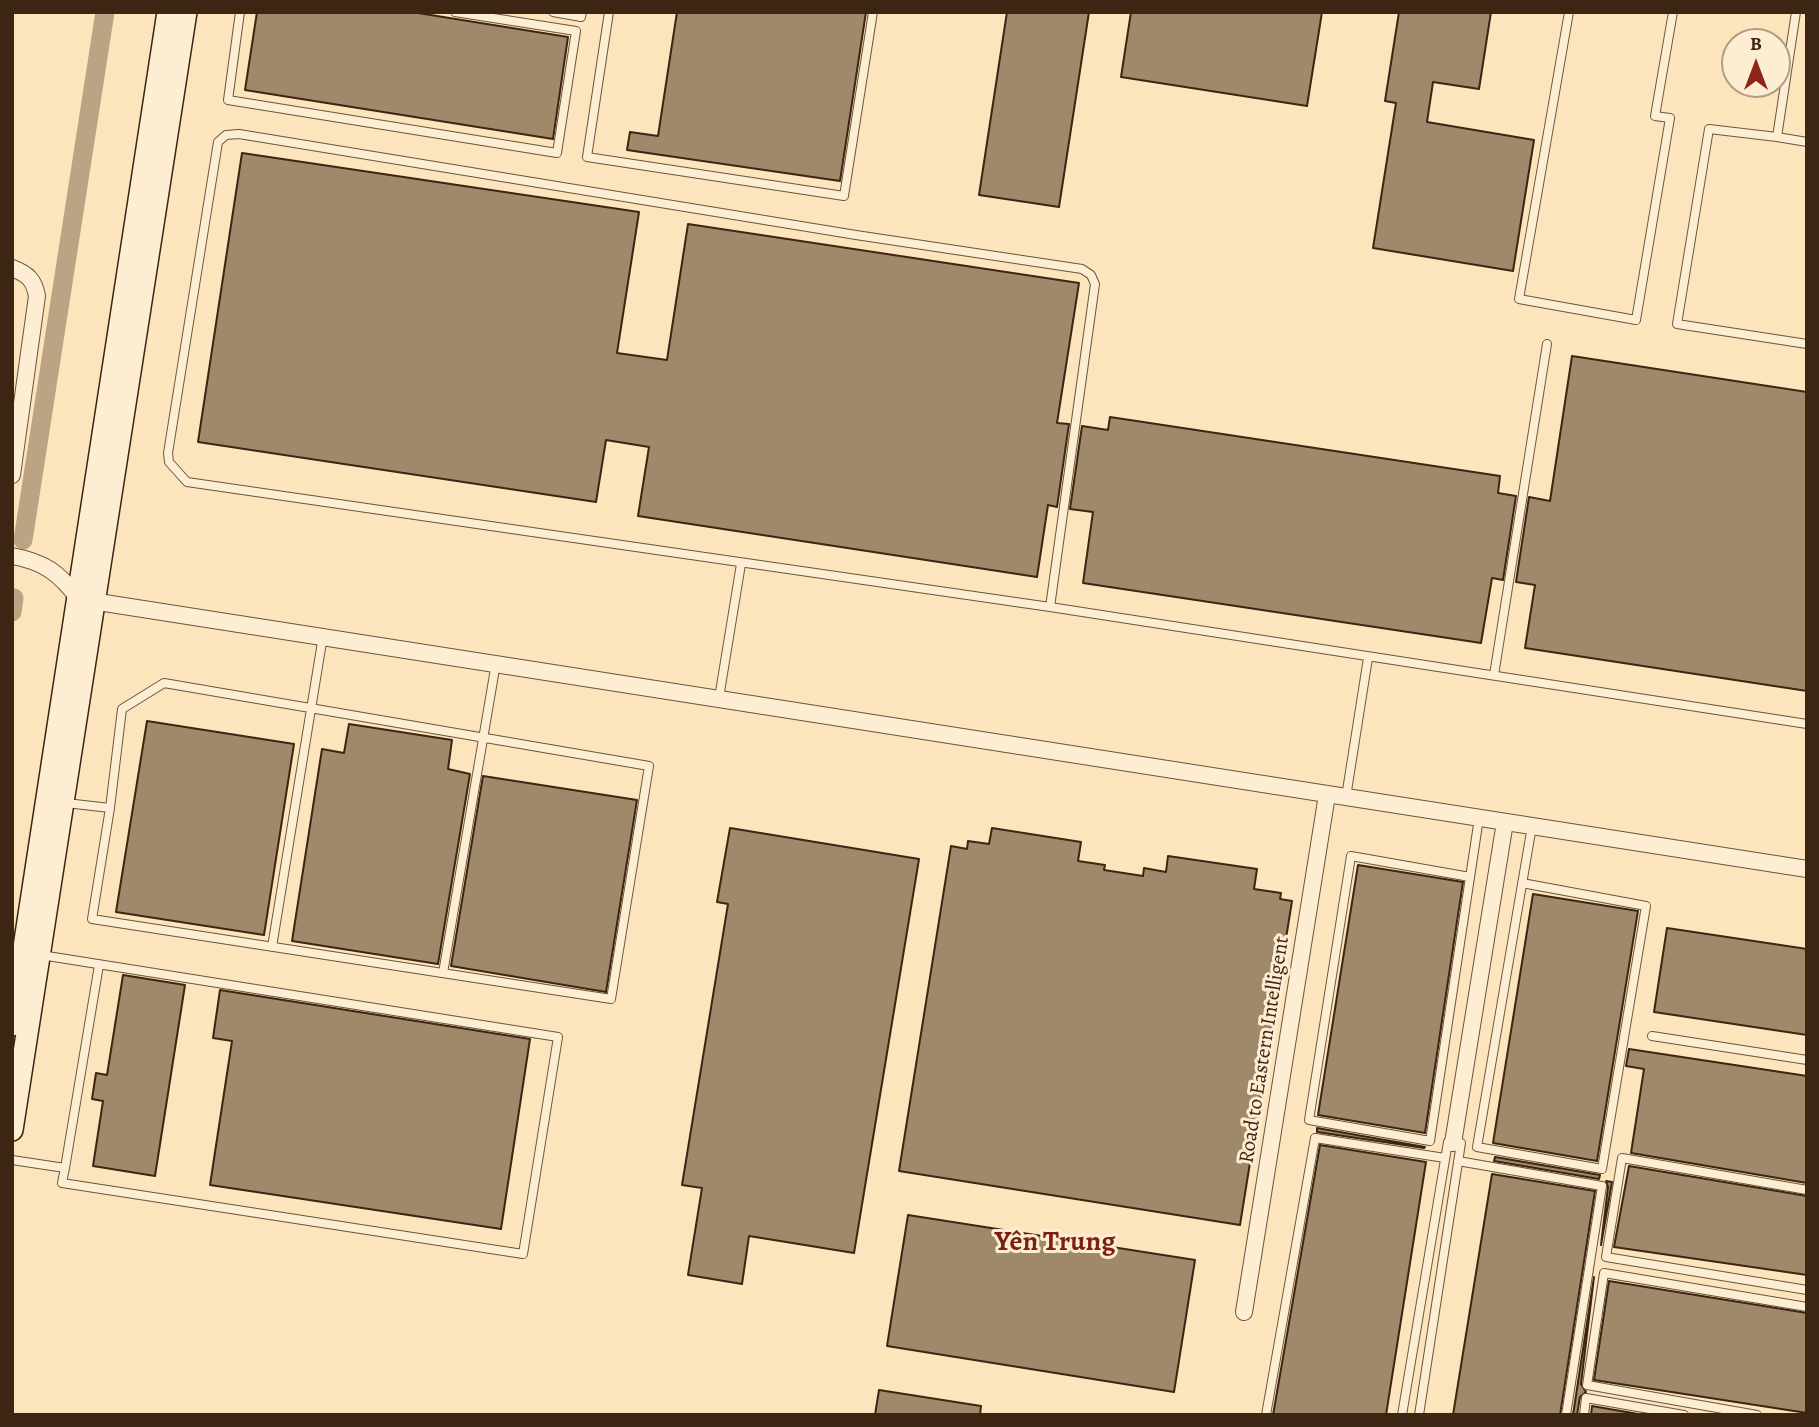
<!DOCTYPE html>
<html>
<head>
<meta charset="utf-8">
<style>
  body { margin:0 }
  #map { position:relative; width:1819px; height:1427px; overflow:hidden; background:#fce4bc; font-family:Alegreya,serif }
  canvas { display:block }
  .frame { position:absolute; inset:0; border:14px solid #3c2513; pointer-events:none }
  .north { position:absolute; left:1721px; top:28px; width:70px; height:70px; box-sizing:border-box; background:#fdedd3; border:2px solid #b09d86; border-radius:50%; rotate:0deg; font-size:19px; font-weight:700; line-height:28px; text-align:center; color:#3c2513 }
  .north::after { content:''; display:block; margin:auto; width:24px; height:32px; background:#8f2418; clip-path:polygon(50% 0,100% 100%,50% 72%,0 100%) }
</style>
</head>
<body>
<div id="map">
<canvas width="1819" height="1427"></canvas>
<div class="frame"></div>
<div class="north">B</div>
</div>
<script>
const context = document.querySelector('canvas').getContext('2d');
context.lineJoin = 'round';
function trace(path, color, width, dash) { context.strokeStyle = color; context.lineWidth = width; context.lineCap = dash ? 'butt' : 'round'; context.setLineDash(dash || []); context.stroke(path); }
function fillPath(path, color) { context.fillStyle = color; context.fill(path, 'evenodd'); }
function write(font, color, halo, rows, align = 'center') {
  context.font = font + ' Alegreya,serif'; context.lineWidth = 6; context.setLineDash([]); context.textBaseline = 'middle'; context.strokeStyle = halo; context.fillStyle = color; for (const [text, x, y, turn = 0] of rows) {
    context.save(); context.translate(x, y); context.rotate((+turn || 0) * Math.PI / 180); context.textAlign = isNaN(turn) ? turn : align; if (halo) context.strokeText(text, 0, 0); context.fillText(text, 0, 0); context.restore();
  }
}
trace(new Path2D(`
  M23,540l82,-528
  M12,612l2,-14`), '#bba383', 19);
const building = new Path2D(`
  M257,12h155l156,25 -15,102 -308,-49z
  M677,12h189l-26,169 -213,-31 3,-18 28,4z
  M1007,12h82l-30,195 -80,-12z
  M1131,12h191l-15,94 -186,-29z
  M1399,12h92l-12,77 -46,-7 -6,40 107,18 -21,131 -140,-23 23,-145 -11,-2z
  M242,153l397,59 -22,141 50,7 21,-136 391,59 -22,140 12,1 -12,83 -9,-2 -11,72 -399,-61 11,-69 -43,-7 -10,62 -398,-60z
  M1572,356l235,36v299l-282,-43 10,-63 -19,-3 13,-85 21,4z
  M1110,417l390,59 -2,17 18,3 -13,84 -11,-2 -11,65 -398,-60 10,-71 -23,-3 12,-83 26,4z
  M147,721l147,23 -30,191 -148,-23z
  M349,724l103,16 -4,29 22,5 -32,190 -146,-23 30,-192 22,4z
  M483,776l154,24 -31,192 -155,-26z
  M730,828l189,31 -65,394 -105,-17 -7,48 -54,-9 14,-87 -20,-3 46,-281 -11,-2z
  M992,828l89,14 -3,19 27,4 -1,5 39,6 1,-8 22,4 2,-16 89,13 -3,20 27,4 -1,6 12,2 -52,324 -341,-54 52,-325 16,3 1,-8 21,3z
  M1358,865l105,17 -38,251 -107,-18z
  M1533,894l105,17 -41,250 -104,-18z
  M1667,928l140,21v86l-153,-23z
  M123,975l62,10 -30,191 -62,-10 10,-65 -11,-2 4,-26 11,2z
  M220,990l310,49 -29,190 -291,-44 22,-144 -19,-3z
  M1629,1049l178,27v107l-176,-30 13,-84 -18,-3z
  M1317,1128l108,19 -1,1 -107,-16z
  M1320,1145l106,17 -40,253h-113z
  M1495,1157l105,18 -1,4 -105,-18z
  M1629,1166l178,30v79l-193,-28z
  M1492,1174l103,17 -35,224h-107z
  M1606,1181l6,1 -11,63 7,-58z
  M908,1215l287,45 -21,132 -287,-46z
  M1594,1277l-13,107 5,8 -6,5 -3,18h-4z
  M1609,1281l198,32v100l-213,-33z
  M879,1390l102,16 -1,9h-105z
  M1592,1406l52,9h-53z`);
fillPath(building, '#a0886b');
trace(building, '#3c2513', 2);
const lane = new Path2D(`
  M240,12l-12,88 329,53 19,-122 -121,-19
  M553,12l28,5 1,-5
  M609,12l-22,145 257,39 29,-184
  M1569,12l-50,287 117,21 34,-202 -15,-2 18,-104
  M1796,12l-19,125 30,5
  M1777,137l-68,-8 -32,195 130,20
  M1050,607l45,-323 -4,-9 -9,-6 -226,-34 -617,-101 -13,1 -8,7 -50,311 1,9 18,20 863,125 757,117
  M1494,675l53,-331
  M719,698l22,-134
  M1346,797l22,-139
  M66,803l44,5 -18,111 519,80 38,-233 -485,-83 -42,26 -12,99
  M1470,877l-119,-21 -42,264 121,21 49,-323
  M1522,883l124,23 -44,263 -125,-22 55,-321
  M272,947l51,-311
  M443,973l53,-310
  M1652,1036l155,24
  M12,1160l53,8 -3,15 461,71 35,-217 -517,-82
  M1458,1161l144,25 -36,229
  M65,1168l34,-203
  M1807,1190l-185,-32 -16,99 201,33
  M1266,1415l49,-277 130,20
  M1402,1415l46,-273 13,1 -42,272
  M1584,1415l2,-17 98,17
  M1757,1415l-170,-30 17,-112 203,34`);
const street = new Path2D(`
  M12,268c16,6 22,12 25,28l-25,179
  M12,556c33,6 47,17 67,43l1728,270
  M1453,1143l52,-321
  M1244,1312l83,-517`);
const secondary = new Path2D(`
  M12,1025l156,-1013
  M12,1130l174,-1118`);
trace(lane, '#6c553d', 10);
trace(street, '#6c553d', 18);
trace(secondary, '#3c2513', 24);
trace(lane, '#fdedd3', 8);
trace(street, '#fdedd3', 16);
trace(secondary, '#fdedd3', 21);
write('21px', '#3c2513', '#fdedd3', [
  ["Road to Eastern Intelligent",1265,1050,-81]
]);
write('bold 28px', '#7a1f14', '#fdedd3', [
  ["Yên Trung",1055,1243]
]);
</script>
</body>
</html>
